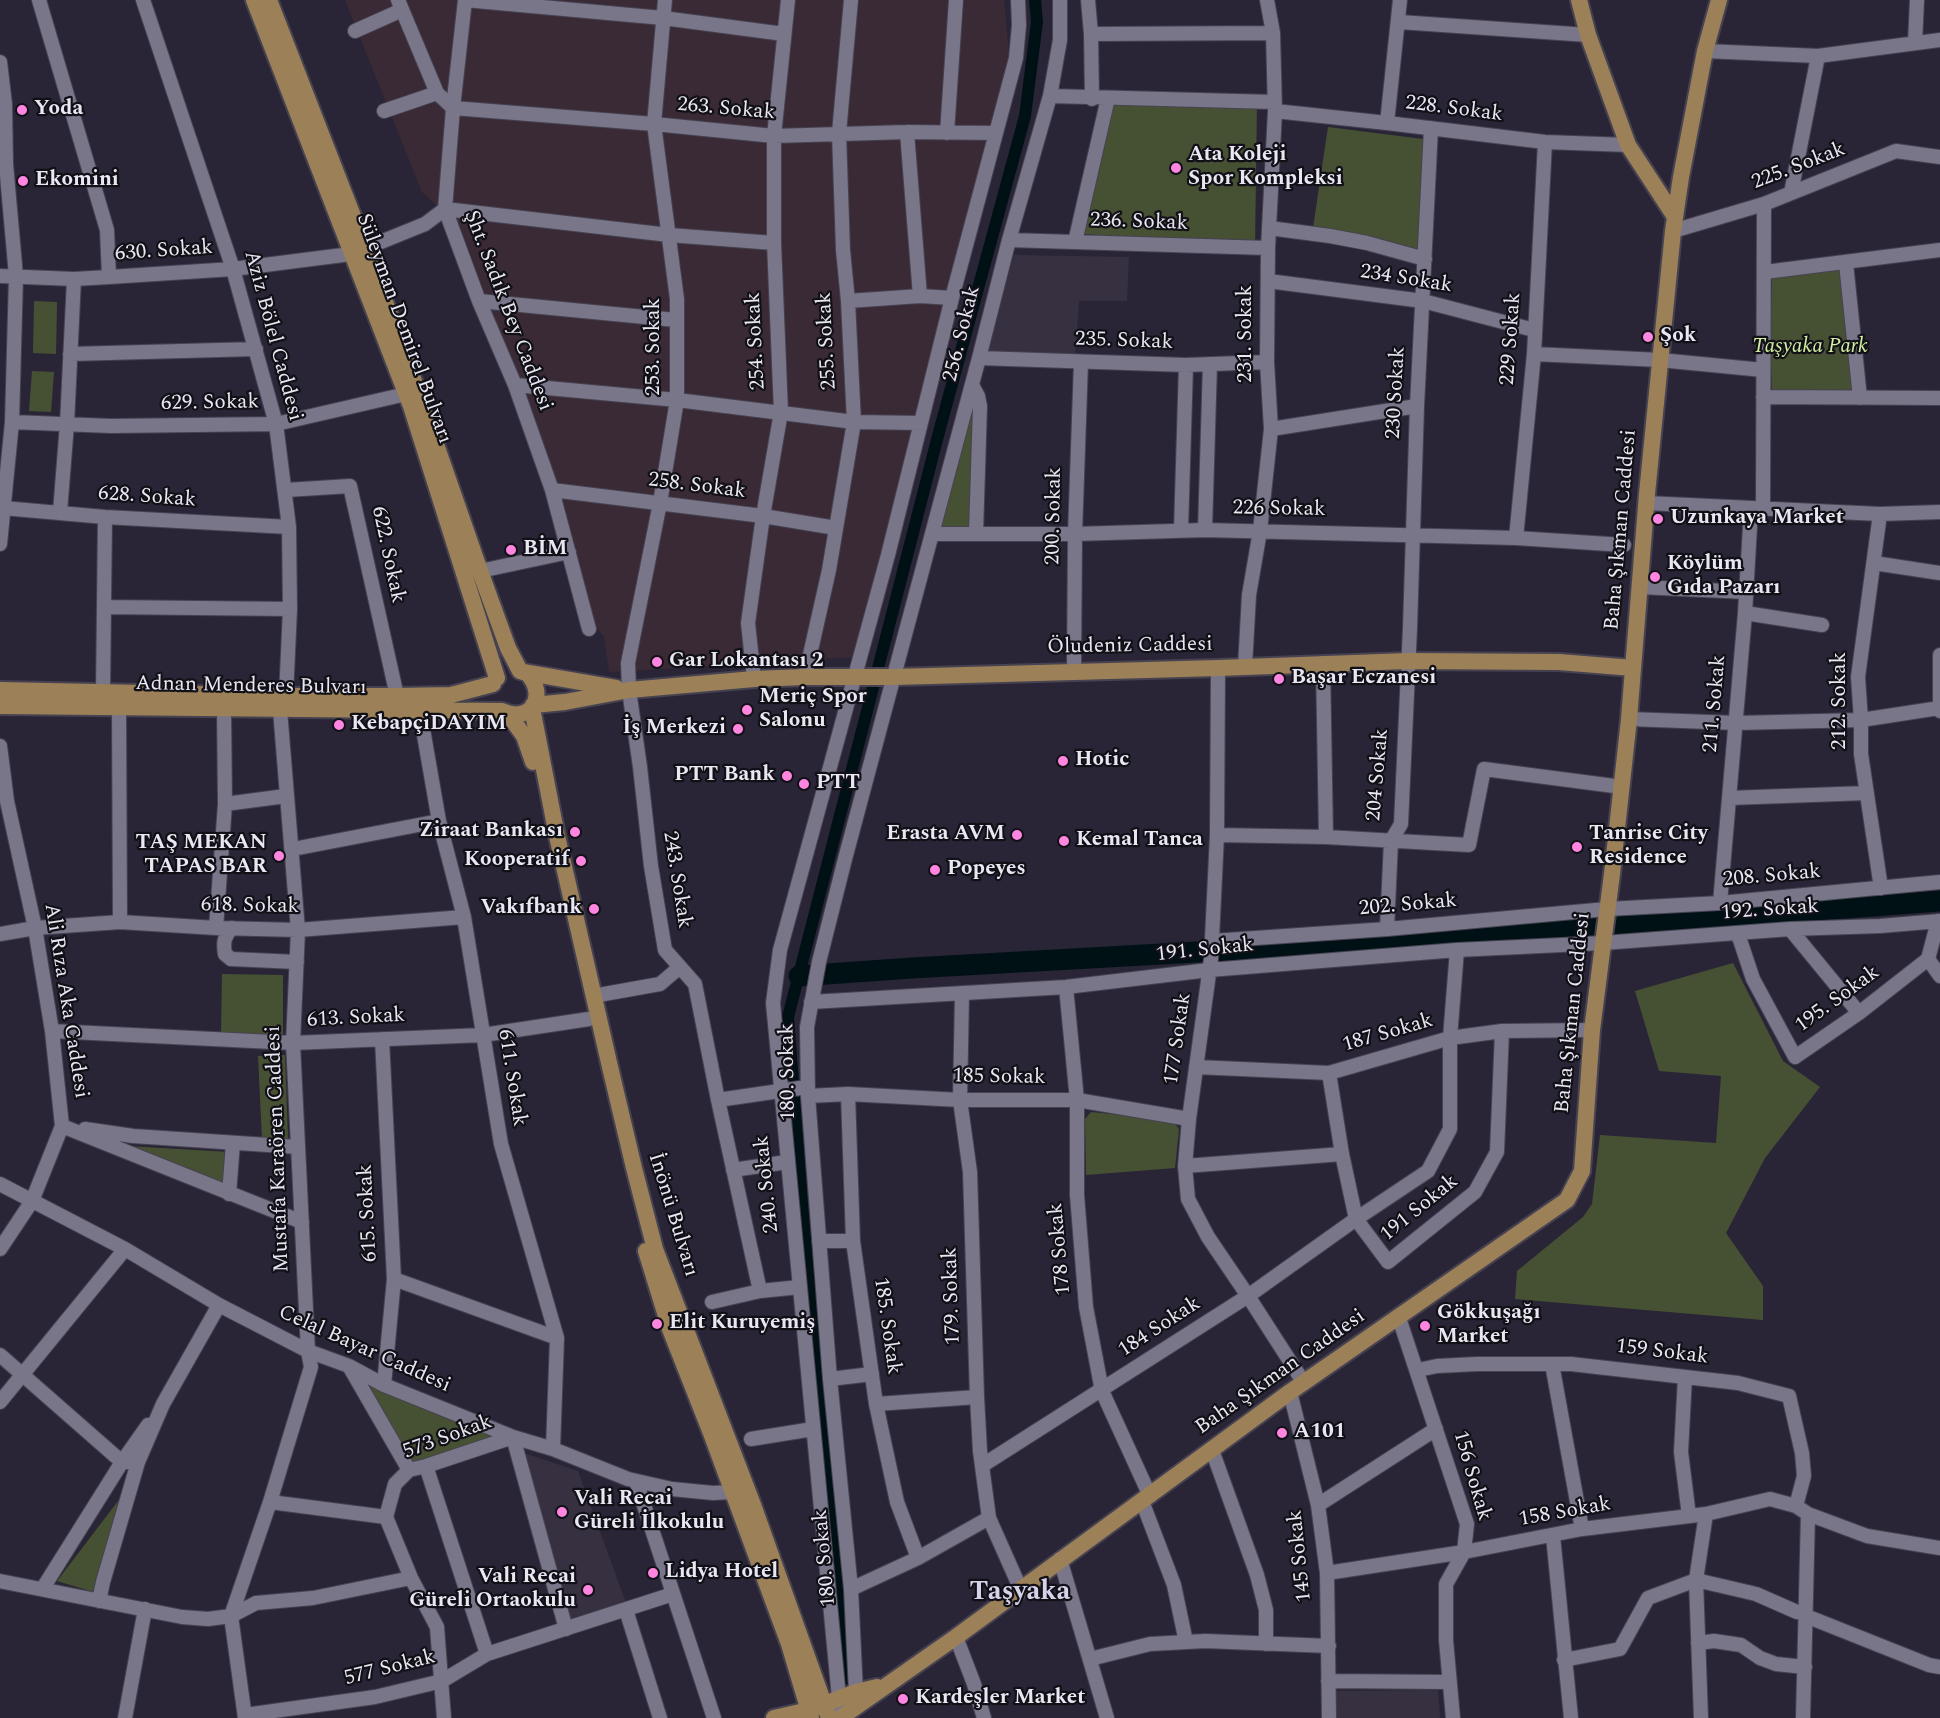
<!DOCTYPE html>
<html>
<head>
<meta charset="utf-8">
<style>
  body { margin:0 }
  canvas { display:block; background:#292536 }
</style>
</head>
<body>
<canvas width="1940" height="1718"></canvas>
<script>
const context = document.querySelector('canvas').getContext('2d');
context.lineJoin = 'round';
function fillPath(path, color) { context.fillStyle = color; context.fill(path, 'evenodd'); }
function trace(path, color, width, dash) { context.strokeStyle = color; context.lineWidth = width; context.lineCap = dash ? 'butt' : 'round'; context.setLineDash(dash || []); context.stroke(path); }
function write(font, color, halo, rows, align = 'center') {
  context.font = font + ' Spectral,serif'; context.lineWidth = 4.5; context.setLineDash([]); context.textBaseline = 'middle'; context.strokeStyle = halo; context.fillStyle = color; for (const [text, x, y, turn = 0] of rows) {
    context.save(); context.translate(x, y); context.rotate((+turn || 0) * Math.PI / 180); context.textAlign = isNaN(turn) ? turn : align; if (halo) context.strokeText(text, 0, 0); context.fillText(text, 0, 0); context.restore();
  }
}
fillPath(new Path2D(`
  M345,0h659l5,55 -155,602 -245,15 -5,-36 -11,-12 -28,-117 -104,-278 -39,-37z`), '#3a2a35');
fillPath(new Path2D(`
  M1014,255l115,2 -2,44h-48l-4,56 -88,-3z
  M521,1452l57,19 48,132 -57,19z
  M1438,1690l2,28h-104l-1,-27z`), '#373040');
fillPath(new Path2D(`
  M1108,102h149l-2,144 -172,-12z
  M1328,127l95,12 -5,111 -105,-22z
  M1843,269l11,122h-82l-2,-51 2,-62z
  M34,301l23,1 -1,52 -23,-1z
  M32,371l22,1 -3,40 -22,-1z
  M971,414l4,1 -6,113h-29z
  M1733,963l50,98 37,26 -55,71 -39,75 37,53v34l-248,-21 2,-28 66,-54 9,-13 8,-69 116,8 5,-67 -62,-5 -24,-80z
  M222,974l61,1v59h-62z
  M285,1055l3,83 -26,1 -4,-83z
  M1091,1112l81,8 7,9 -4,39 -89,7 -1,-56z
  M127,1146l102,6 -4,36z
  M349,1366l164,71 -104,33z
  M128,1488l-31,105 -40,-12z`), '#465134');
trace(new Path2D(`
  M846,1680l-43,-463 -15,-200 151,-585 86,-316 12,-94 -2,-22`), '#001115', 12);
trace(new Path2D(`
  M799,976l113,-8 516,-29 512,-38`), '#001115', 21);
const minor = new Path2D(`
  M39,0l68,230 2,47
  M143,0l90,269 43,155 13,103 1,82 -4,87
  M398,0l39,93 16,15 201,16 120,12 133,-4 89,1
  M465,0l-12,108 -8,101 34,92 36,84 37,105 37,139
  M465,0l198,18 121,16
  M665,0l-11,124 23,175v101l-17,103 -32,160 1,27 11,77 11,99 14,84 30,34 23,116 42,191
  M1088,0l3,34 1,65
  M1399,22l189,13
  M355,31l47,-21
  M1091,34l182,-1
  M1915,43l2,-43
  M1705,51l113,5 122,-16
  M0,62l5,42 1,60 10,112 -4,146 -12,122
  M1050,96l224,6
  M384,111l53,-18
  M1275,111l112,12 158,19 83,3
  M1387,123l13,-123
  M907,132l13,164
  M947,133l9,-133
  M1791,193l27,-137
  M445,209l224,26 105,8
  M1269,228l61,8 37,7 58,16
  M1673,231l91,-27 132,-53 44,6
  M1009,240l259,8
  M1075,242l33,-144
  M1846,263l14,135
  M1765,272l175,-22
  M0,276l74,3 35,-2 124,-8 118,-15 74,-30 20,-15
  M1268,281l155,20 111,29
  M479,301l197,19
  M848,301l72,-5 32,2
  M70,354l186,-5
  M1534,354l126,6 103,10
  M979,358l207,7 81,-3
  M515,385l162,15 177,22 67,1
  M972,385l6,11 2,10 -4,127
  M1763,397l177,1
  M12,422l99,4 165,-2 130,-30
  M1271,429l146,-23
  M286,490l64,-4 47,210
  M552,490l211,26 73,12
  M1646,503l234,11 60,-2
  M3,508l102,9 184,10
  M1763,510l1,-306
  M60,512l7,-88 7,-145
  M1880,514l-22,163 3,43v34l20,134
  M1181,530l5,-165
  M1205,530l5,-166
  M933,534h142l130,-4 311,8 108,7
  M1516,538l18,-184 11,-212
  M1874,563l66,10
  M480,571l89,-19
  M1639,587l108,5
  M104,607l186,2
  M1745,613l77,12
  M1940,655v56
  M1323,663l3,174
  M1245,666l4,-71 11,-64 11,-102 -4,-67 1,-114 7,-137 -2,-78 -6,-33
  M1218,668l-1,167 -4,83 -2,41 -22,160 -4,47 3,33 20,38 40,59 56,87
  M1074,671l1,-137 6,-172
  M805,677l24,-107 25,-148 -6,-121 -5,-51 -4,-117 12,-133
  M754,679l-6,-56 15,-107 18,-104 -7,-169v-107l14,-136
  M103,692l2,-175
  M119,708l1,214
  M420,712l19,109 25,96 37,227 56,194 -4,111
  M1629,719l107,4 125,-3 79,-12
  M0,746l7,55 28,127 17,103 10,95 -30,75 -32,48
  M1729,798l138,-5
  M225,804l61,-8
  M1217,835l109,2 143,8 15,-76 138,18
  M293,849l146,-28
  M1720,903l25,-290 6,-104
  M1938,921l-10,38 12,17
  M216,928l9,-124 -1,-95
  M232,928c-8,8 -9,15 -7,26l6,5 66,3
  M1387,929l4,-88 10,-17 9,-196 7,-222 14,-278
  M1790,929l69,84
  M0,934l35,-6 85,-6 96,6 82,2 166,-13
  M1738,934l15,45 42,78 64,-44 69,-54
  M1212,941l175,-12 220,-20 113,-6 220,-21
  M1066,987l11,113v95l9,112 16,84 48,105
  M962,994l-2,106 10,72 7,225 3,54 9,67 32,72
  M593,996l67,-12 20,-17
  M811,1002l255,-15 143,-17 248,-20 146,-7 187,-14 90,-3 60,-5
  M52,1031l241,12 190,-8 106,-16
  M382,1039l12,240 -10,106
  M1196,1067l133,6 121,-35 52,-7 90,-1
  M1329,1073l13,81 14,65 32,43 87,-70 22,-40 5,-121
  M848,1094l5,147 23,163 21,98 21,56
  M808,1096l40,-2 112,6h117l112,19
  M718,1100l89,-13
  M62,1126l240,96
  M85,1129l48,7 165,11
  M1185,1166l157,-12
  M733,1170l54,-8
  M0,1184l125,65 94,56 89,46 41,15 35,19 129,52 40,12 75,30 44,10 41,4 19,-1 10,-2
  M229,1194l4,-51
  M819,1241h34
  M394,1279l163,59
  M712,1302l48,-11 40,-4
  M1399,1318l68,206 -3,28 -18,32v56l7,78
  M0,1355l122,107h8
  M1552,1364l30,165
  M349,1366l60,104
  M1418,1370l19,-4 40,-2h94l167,19 51,13 13,57 2,23 -8,30
  M1685,1377l-4,75 8,64
  M830,1379l42,-5
  M1290,1392l28,113 9,68 2,145
  M0,1402l125,-153
  M876,1404l101,-7
  M751,1439l62,-10
  M1212,1450l45,125 9,35v34
  M983,1465l265,-169 108,-77 72,-48 22,-42v-91l7,-88
  M426,1466l61,188
  M636,1481l78,237
  M1142,1501l32,84 12,57
  M270,1502l116,15
  M1318,1505l118,-76
  M1553,1536l18,182
  M1060,1559l47,159
  M1327,1573l137,-21 118,-23 124,-15 64,-15 26,7 12,8 59,22 73,12
  M0,1581l182,36 26,2 23,-3 25,-13 57,-5 98,-20
  M43,1588l79,-126 26,-37
  M851,1589l67,-31 71,-40
  M99,1601l4,-19 35,-120 25,-58 56,-99
  M626,1610l34,108
  M1806,1616l123,49 11,2
  M956,1637l18,47 10,34
  M1698,1643l16,-2 27,4 19,13 16,6 29,3
  M1090,1659l60,-15 55,-3 124,5
  M1564,1660l56,-11 28,-51 48,-18 60,14 41,18
  M1328,1681l120,1
  M856,1692l-5,-103 -21,-210 -22,-283 -1,-69 12,-65 26,-103 134,-501 30,-118 41,-144 10,-56v-40
  M245,1715l130,-18 67,-16 45,-27 186,-60
  M125,1718l20,-109
  M245,1718l-14,-102 39,-114 41,-135 -3,-16 -15,-308 5,-113 -18,-220
  M444,1718l-7,-91 -26,-49 -25,-61 9,-33 14,-14 17,-4 87,-29 53,192
  M833,1718l6,-20 -66,-695 7,-53 108,-395 64,-257 64,-240 3,-33 -1,-25
  M1701,1718l-5,-138 10,-66
  M1803,1718l5,-204`);
const major = new Path2D(`
  M254,0l157,406 86,272
  M269,0l96,247 51,140 64,184 28,77 12,23
  M1579,0l9,35 40,110 47,72
  M523,672l93,16
  M0,690l286,6h111l54,-1 42,-11
  M533,705l32,-3 64,-12 125,-11 51,-2h89l324,-9 190,-7 151,1 74,6
  M0,706l502,5c28,13 46,-14 26,-37
  M532,708l25,128 53,231 24,101 21,81 97,253 77,216
  M509,715l15,21 9,26
  M646,1251l24,78 41,104 78,211 22,74
  M774,1718l35,-8 47,-18 21,-5
  M840,1718l116,-81 334,-245 277,-192 15,-29 10,-141 20,-156 17,-155 18,-225 26,-263 8,-54 24,-126 14,-51`);
trace(minor, '#464251', 16);
trace(major, '#464251', 20);
trace(minor, '#79768a', 14);
trace(major, '#9c8057', 16);
for (const [x, y, r, color] of [
  [22,110,6,"#fe86e1"],
  [1176,168,6,"#fe86e1"],
  [23,181,6,"#fe86e1"],
  [1648,337,6,"#fe86e1"],
  [1658,519,6,"#fe86e1"],
  [511,550,6,"#fe86e1"],
  [1655,577,6,"#fe86e1"],
  [657,662,6,"#fe86e1"],
  [1279,679,6,"#fe86e1"],
  [747,710,6,"#fe86e1"],
  [339,725,6,"#fe86e1"],
  [738,729,6,"#fe86e1"],
  [1063,761,6,"#fe86e1"],
  [787,776,6,"#fe86e1"],
  [804,784,6,"#fe86e1"],
  [575,832,6,"#fe86e1"],
  [1017,835,6,"#fe86e1"],
  [1064,841,6,"#fe86e1"],
  [1577,847,6,"#fe86e1"],
  [279,856,6,"#fe86e1"],
  [581,861,6,"#fe86e1"],
  [935,870,6,"#fe86e1"],
  [594,909,6,"#fe86e1"],
  [657,1324,6,"#fe86e1"],
  [1425,1326,6,"#fe86e1"],
  [1282,1433,6,"#fe86e1"],
  [562,1512,6,"#fe86e1"],
  [653,1573,6,"#fe86e1"],
  [588,1590,6,"#fe86e1"],
  [903,1699,6,"#fe86e1"]
]) { const dot = new Path2D(); dot.arc(x, y, r, 0, 2 * Math.PI); context.fillStyle = color; context.fill(dot); trace(dot, '#111017', 2); }
write('bold 21px', '#e9e7f2', '#111017', [
  ["Yoda",34,110],
  ["Ata Koleji",1188,156],
  ["Spor Kompleksi",1188,180],
  ["Ekomini",35,181],
  ["Şok",1660,337],
  ["Uzunkaya Market",1670,519],
  ["BİM",523,550],
  ["Köylüm",1667,565],
  ["Gıda Pazarı",1667,589],
  ["Gar Lokantası 2",669,662],
  ["Başar Eczanesi",1291,679],
  ["Meriç Spor",759,698],
  ["Salonu",759,722],
  ["KebapçiDAYIM",351,725],
  ["İş Merkezi",726,729,"right"],
  ["Hotic",1075,761],
  ["PTT Bank",775,776,"right"],
  ["PTT",816,784],
  ["Ziraat Bankası",563,832,"right"],
  ["Erasta AVM",1005,835,"right"],
  ["Tanrise City",1589,835],
  ["Residence",1589,859],
  ["Kemal Tanca",1076,841],
  ["TAŞ MEKAN",267,844,"right"],
  ["TAPAS BAR",267,868,"right"],
  ["Kooperatif",569,861,"right"],
  ["Popeyes",947,870],
  ["Vakıfbank",582,909,"right"],
  ["Gökkuşağı",1437,1314],
  ["Market",1437,1338],
  ["Elit Kuruyemiş",669,1324],
  ["A101",1294,1433],
  ["Vali Recai",574,1500],
  ["Güreli İlkokulu",574,1524],
  ["Lidya Hotel",665,1573],
  ["Vali Recai",576,1578,"right"],
  ["Güreli Ortaokulu",576,1602,"right"],
  ["Kardeşler Market",915,1699]
], 'left');
write('21px', '#e9e7f2', '#111017', [
  ["263. Sokak",726,110,5],
  ["228. Sokak",1454,110,7],
  ["225. Sokak",1799,167,-21],
  ["236. Sokak",1139,223,2],
  ["630. Sokak",164,252,-4],
  ["234 Sokak",1406,280,9],
  ["Şht. Sadık Bey Caddesi",507,311,69],
  ["Süleyman Demirel Bulvarı",403,329,70],
  ["256. Sokak",963,334,-76],
  ["231. Sokak",1247,334,-90],
  ["Aziz Bölel Caddesi",272,336,75],
  ["229 Sokak",1512,339,-86],
  ["254. Sokak",757,341,-93],
  ["255. Sokak",828,341,-93],
  ["235. Sokak",1124,342,2],
  ["253. Sokak",655,347,-90],
  ["230 Sokak",1397,393,-87],
  ["629. Sokak",210,404,-1],
  ["258. Sokak",697,487,7],
  ["628. Sokak",147,498,4],
  ["226 Sokak",1279,510,1],
  ["200. Sokak",1055,516,-89],
  ["Baha Şıkman Caddesi",1622,530,-85],
  ["622. Sokak",387,555,78],
  ["Öludeniz Caddesi",1130,647,-1],
  ["Adnan Menderes Bulvarı",251,687,1],
  ["212. Sokak",1841,701,-90],
  ["211. Sokak",1716,704,-85],
  ["204 Sokak",1379,775,-85],
  ["208. Sokak",1772,877,-5],
  ["243. Sokak",676,880,81],
  ["202. Sokak",1408,906,-5],
  ["618. Sokak",250,907,1],
  ["192. Sokak",1770,911,-4],
  ["191. Sokak",1205,951,-6],
  ["195. Sokak",1838,1000,-36],
  ["Ali Rıza Aka Caddesi",65,1001,81],
  ["Baha Şıkman Caddesi",1574,1013,-84],
  ["613. Sokak",356,1019,-3],
  ["187 Sokak",1388,1034,-16],
  ["177 Sokak",1179,1039,-82],
  ["180. Sokak",789,1072,-91],
  ["611. Sokak",511,1078,81],
  ["185 Sokak",999,1078,1],
  ["Mustafa Karaören Caddesi",279,1149,-92],
  ["240. Sokak",768,1184,-96],
  ["191 Sokak",1420,1209,-39],
  ["615. Sokak",369,1213,-93],
  ["İnönü Bulvarı",672,1215,73],
  ["178 Sokak",1061,1249,-95],
  ["179. Sokak",953,1296,-92],
  ["185. Sokak",886,1326,82],
  ["184 Sokak",1160,1328,-33],
  ["Celal Bayar Caddesi",364,1350,24],
  ["159 Sokak",1662,1353,7],
  ["Baha Şıkman Caddesi",1281,1373,-35],
  ["573 Sokak",448,1438,-20],
  ["156 Sokak",1471,1476,74],
  ["158 Sokak",1565,1513,-10],
  ["145 Sokak",1301,1556,-96],
  ["180. Sokak",826,1558,-95],
  ["577 Sokak",390,1669,-14]
]);
write('italic 21px', '#d3f0a2', '#111017', [
  ["Taşyaka Park",1810,348]
]);
write('bold 27px', '#d6d2e9', '#111017', [
  ["Taşyaka",1020,1594]
]);
</script>
</body>
</html>
